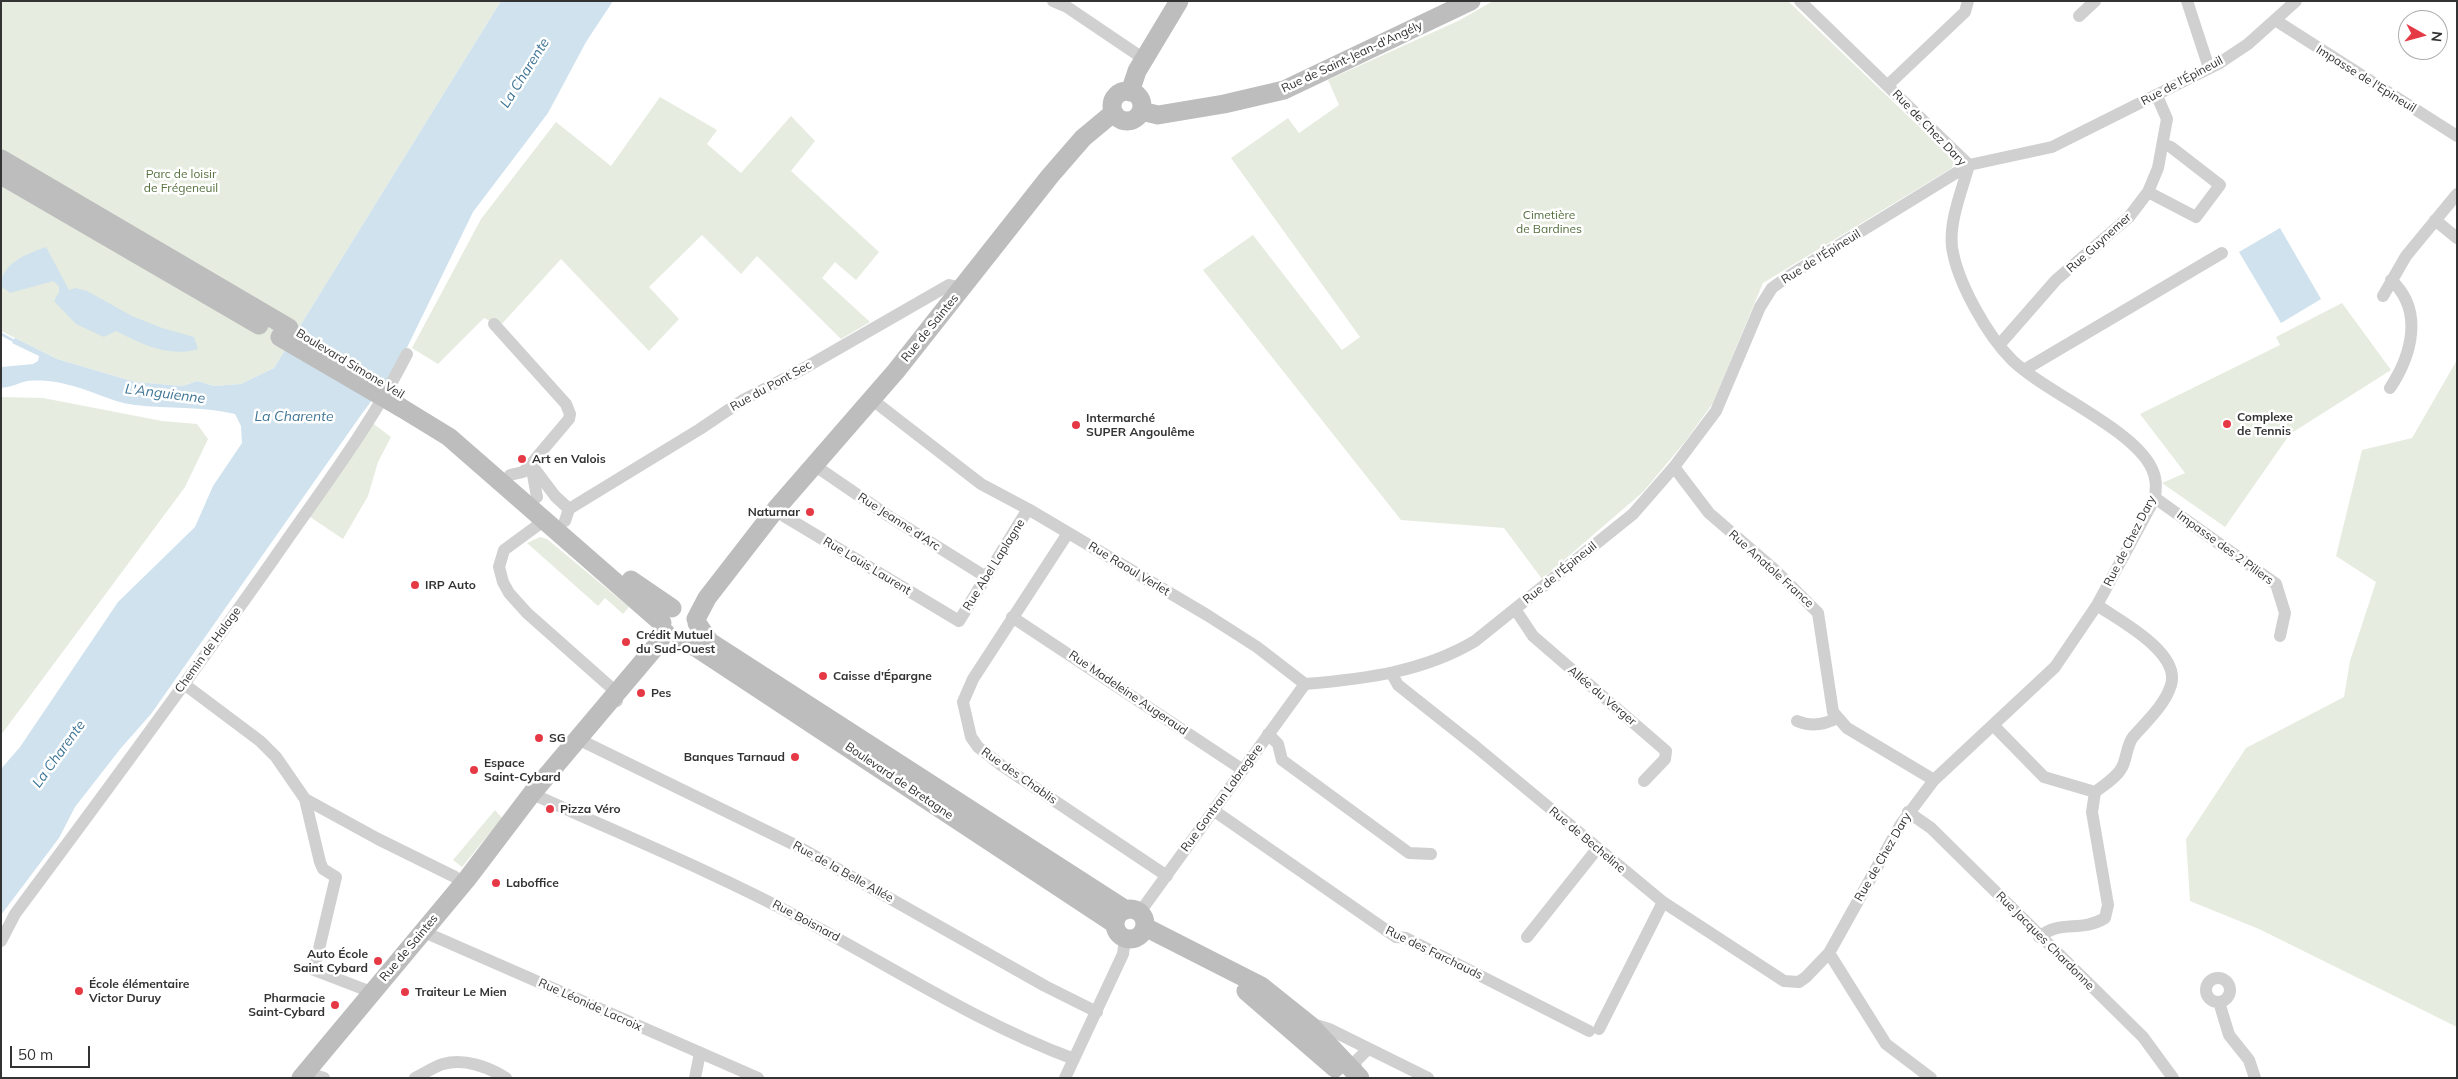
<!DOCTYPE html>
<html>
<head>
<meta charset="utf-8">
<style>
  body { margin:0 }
  #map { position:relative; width:2458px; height:1079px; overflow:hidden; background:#fff; font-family:Mulish,sans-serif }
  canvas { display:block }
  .frame { position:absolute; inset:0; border:2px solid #333; pointer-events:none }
  .north { position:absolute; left:2398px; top:10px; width:50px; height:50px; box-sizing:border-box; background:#fff; border:1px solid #adadad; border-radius:50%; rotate:97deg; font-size:14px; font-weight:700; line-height:20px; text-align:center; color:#333 }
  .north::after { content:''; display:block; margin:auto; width:18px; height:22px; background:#e63946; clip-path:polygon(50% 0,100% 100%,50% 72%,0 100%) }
  .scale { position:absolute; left:10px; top:1046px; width:80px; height:22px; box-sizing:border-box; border:2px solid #333; border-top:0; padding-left:6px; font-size:15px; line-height:18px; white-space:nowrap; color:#333; -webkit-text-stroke:4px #fff; paint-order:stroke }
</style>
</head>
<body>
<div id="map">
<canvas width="2458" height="1079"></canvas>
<div class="frame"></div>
<div class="north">N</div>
<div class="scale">50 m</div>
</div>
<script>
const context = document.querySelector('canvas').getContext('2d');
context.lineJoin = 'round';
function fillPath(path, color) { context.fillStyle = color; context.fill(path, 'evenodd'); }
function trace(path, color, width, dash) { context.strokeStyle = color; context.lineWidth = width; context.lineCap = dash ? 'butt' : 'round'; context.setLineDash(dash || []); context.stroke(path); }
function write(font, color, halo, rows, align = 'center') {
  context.font = font + ' Mulish,sans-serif'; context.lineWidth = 5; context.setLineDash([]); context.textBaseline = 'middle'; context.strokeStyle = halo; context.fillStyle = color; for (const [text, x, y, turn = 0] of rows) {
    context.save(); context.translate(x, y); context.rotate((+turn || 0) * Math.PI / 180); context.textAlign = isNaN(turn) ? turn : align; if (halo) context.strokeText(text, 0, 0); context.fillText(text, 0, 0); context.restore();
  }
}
fillPath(new Path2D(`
  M1,1h500l-227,367 -33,16 -27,2 -17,-5 -14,5 -48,-4 -78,-23 -56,-28z
  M1493,1h295l166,159 -2,8 -189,115 -50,120 -29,40 -41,49 -101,87 -38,-51 -103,-8 -198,-250 50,-35 89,115 18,-13 -129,-179 57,-40 11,15 40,-28 -11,-25 132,-60z
  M660,97l57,33 -10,14 34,29 50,-57 24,25 -24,30 88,81 -23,28 -21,-18 -13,16 48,44 -29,17 -84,-83 -16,18 -39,-39 -53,52 30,32 -30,32 -88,-92 -61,67 -16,-8 -46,46 -26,-16 69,-129 75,-97 55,44z
  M2342,303l49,67 -101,64 -65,93 -63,-44 23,-10 -45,-59 140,-69 -4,-8z
  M2457,360v667l-198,-98 -69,-28 -4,-62 60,-91 98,-51 6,-36 26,-79 -40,-26 26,-106 50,-12z
  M1,397l42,1 119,23 35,3 11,15 -23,48 -184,248z
  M371,422l20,15 -13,25 -10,34 -25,43 -36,-24z
  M540,537l7,2 82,68 -6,7 -18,-16 -7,8 -71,-63z
  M495,810l7,8 -40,49 -9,-7z`), '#e6ecdf');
fillPath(new Path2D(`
  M501,1h112l-27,41 -38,71 -75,99 -74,152 -38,51 -210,299 -30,34 -46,59 -16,31 -58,77v-146l19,-22 98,-145 77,-75 18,-41 29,-43 -1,-17 -6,-12c-34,-8 -66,-5 -100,-9 -25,-3 -45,-16 -70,-21 -11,-3 -31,-5 -42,-2 -8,3 -13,5 -22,6v-21l32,-3 5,-3 1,-5 -27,-13 3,-5 42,21 78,23 48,4 14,-5 17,5 27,-2 33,-16z
  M2280,228l41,71 -40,24 -42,-71z
  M46,247l23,43 6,-2 12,3 45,25 30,12 32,9 4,12c-28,9 -57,-5 -82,-18l-12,6 -28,-13 -22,-23 5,-9v-6l-6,-5 -43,12 -9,-7c0,-23 26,-32 45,-39z`), '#cfe2ee');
trace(new Path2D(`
  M1,334l15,8`), '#cfe2ee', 3);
trace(new Path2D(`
  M1053,1l14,6 77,52
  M1800,1l169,164
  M2187,1l22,67
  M2079,16l16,-15
  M2275,20l182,116
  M1888,85l77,-73 3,-11
  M2148,192l48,25 24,-32 -49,-38 -8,-3
  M2435,220l22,18
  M2383,296l23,-40 51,-62
  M494,324l72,80 4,10 -1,5 -38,45 24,32 14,13
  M2000,344l56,-64 73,-63 19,-25 10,-24 9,-49 -10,-23
  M2024,370l198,-117
  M2390,388c22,-33 34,-78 1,-108
  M870,398l111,86 47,25 179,106 50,32 48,37c60,-5 118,-12 170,-43l158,-127 41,-47 42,-56 44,-104 12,-19 18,-13 179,-110 83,-18 166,-83 30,-20 48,-43
  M814,465l73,50 99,62
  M1674,467l35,46 66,57 43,43 15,99 14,16 87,52
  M510,475l13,-3 8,-8 6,33
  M2155,498l121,86 9,29 -5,23
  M776,509l8,7 175,105 69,-112
  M545,520l-41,30 -5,17 4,15 6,11 18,20 88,78 2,10
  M565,521l4,-12 131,-80 43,-29 58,-30 148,-85 13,3
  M1068,533l-95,146 -10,23 8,35 7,10 23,18 166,111
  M1515,609l18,27 133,115 -1,8 -21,22
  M1012,617l231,153
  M1392,674l6,11 77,61 188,156 121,79 15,1 7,-5 23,-24 72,-129 33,-44 121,-113 42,-62 58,-107c1,-10 2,-19 -3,-29 -18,-40 -106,-76 -140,-109 -25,-25 -55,-78 -60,-113 -3,-26 10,-57 17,-82
  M184,684l76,57 16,16 29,42 73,40 77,38 8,7
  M1797,721c14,6 27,4 40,-3
  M1993,725l51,52 51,15
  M1268,734l10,10 4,16 127,93 22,1
  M584,742l213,104 248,140 52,26
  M533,792l4,4c88,40 176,76 261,121 91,48 179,106 276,142
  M305,799l15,63 3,7 13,8 -22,93 52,20 4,4
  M1213,810l183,127 10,1 183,93
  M1908,812l23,16 212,209 30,41
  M1140,912l165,-228
  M424,929l7,6 327,143
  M1527,937l70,-88
  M2039,937c22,-18 41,-4 66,-19l3,-13 -16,-93 3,-20c8,-6 21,-14 26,-23 6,-9 5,-23 12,-32 13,-15 32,-32 38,-52 10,-33 -53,-65 -74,-80
  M1,941l14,-27c87,-117 174,-235 258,-354 46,-67 97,-133 134,-206
  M1829,953l57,91 45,34
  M2206 990a12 12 0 1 1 24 0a12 12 0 1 1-24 0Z
  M2219,1002l10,33 20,25 6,18
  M1311,1026l5,-1 13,4 99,49
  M1599,1029l64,-127
  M305,1072l19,6
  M1355,1072l1,-11 12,-12
  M415,1078c9,-4 18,-11 28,-14 21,-6 46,3 63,14
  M695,1078l5,-25
  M1065,1078l58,-124 2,-16`), '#d0d0d0', 12);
trace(new Path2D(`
  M1112 106a15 15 0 1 1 30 0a15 15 0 1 1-30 0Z
  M1130,92l7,-21 42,-70
  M1141,111l17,4 66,-11 60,-14 187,-89
  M1,159l288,169
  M1,175l258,150
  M400,407l49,30 213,186
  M631,580l41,28
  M696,619l11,-21 69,-89 120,-138 154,-195 33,-38 30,-25
  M697,623l13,19 416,268
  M682,641l15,7 418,276
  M1115 924a15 15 0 1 1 30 0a15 15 0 1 1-30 0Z
  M1145,927l116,59 50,40 49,52
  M1246,991l89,77
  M301,1078l166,-199 66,-87 124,-147 8,-13`), '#bdbdbd', 19);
trace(new Path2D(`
  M280,337l120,70`), '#bdbdbd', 19);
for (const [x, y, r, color] of [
  [2227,424,5,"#e63946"],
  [1076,425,5,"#e63946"],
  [522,459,5,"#e63946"],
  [810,512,5,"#e63946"],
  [415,585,5,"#e63946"],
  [626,642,5,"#e63946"],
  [823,676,5,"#e63946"],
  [641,693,5,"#e63946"],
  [539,738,5,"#e63946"],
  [795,757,5,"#e63946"],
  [474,770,5,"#e63946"],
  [550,809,5,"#e63946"],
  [496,883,5,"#e63946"],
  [378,961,5,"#e63946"],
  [79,991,5,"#e63946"],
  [405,992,5,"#e63946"],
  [335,1005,5,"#e63946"]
]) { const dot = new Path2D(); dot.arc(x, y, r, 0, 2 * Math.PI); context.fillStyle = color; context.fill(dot); trace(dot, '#fff', 2); }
write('12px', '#333', '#fff', [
  ["Rue de Saint-Jean-d'Angély",1352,57,-25],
  ["Impasse de l'Epineuil",2366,79,32],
  ["Rue de l'Épineuil",2182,81,-28],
  ["Rue de Chez Dary",1929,128,46],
  ["Rue Guynemer",2099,243,-42],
  ["Rue de l'Épineuil",1821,257,-32],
  ["Rue de Saintes",930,328,-51],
  ["Boulevard Simone Veil",350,364,31],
  ["Rue du Pont Sec",771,386,-29],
  ["Rue Jeanne d'Arc",899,522,33],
  ["Rue de Chez Dary",2130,541,-63],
  ["Impasse des 2 Piliers",2225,548,36],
  ["Rue Abel Laplagne",994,565,-58],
  ["Rue Louis Laurent",867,566,31],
  ["Rue Raoul Verlet",1129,569,31],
  ["Rue Anatole France",1771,569,42],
  ["Rue de l'Épineuil",1560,573,-39],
  ["Chemin de Halage",208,650,-54],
  ["Rue Madeleine Augeraud",1128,693,34],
  ["Allée du Verger",1602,696,40],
  ["Rue des Chablis",1019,776,35],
  ["Boulevard de Bretagne",899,781,34],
  ["Rue Gontran Labregère",1222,798,-54],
  ["Rue de Becheline",1587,840,40],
  ["Rue de Chez Dary",1883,857,-60],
  ["Rue de la Belle Allée",843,872,29],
  ["Rue Boisnard",806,921,28],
  ["Rue Jacques Chardonne",2045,941,45],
  ["Rue de Saintes",409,948,-50],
  ["Rue des Farchauds",1434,953,26],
  ["Rue Léonide Lacroix",590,1005,24]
]);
write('12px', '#56703f', '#fff', [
  ["Parc de loisir",181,174],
  ["de Frégeneuil",181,188],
  ["Cimetière",1549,215],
  ["de Bardines",1549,229]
]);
write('bold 12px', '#333', '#fff', [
  ["Complexe",2237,417],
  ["de Tennis",2237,431],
  ["Intermarché",1086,418],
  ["SUPER Angoulême",1086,432],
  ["Art en Valois",532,459],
  ["Naturnar",800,512,"right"],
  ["IRP Auto",425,585],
  ["Crédit Mutuel",636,635],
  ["du Sud-Ouest",636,649],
  ["Caisse d'Épargne",833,676],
  ["Pes",651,693],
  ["SG",549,738],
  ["Banques Tarnaud",785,757,"right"],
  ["Espace",484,763],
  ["Saint-Cybard",484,777],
  ["Pizza Véro",560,809],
  ["Laboffice",506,883],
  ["Auto École",368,954,"right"],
  ["Saint Cybard",368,968,"right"],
  ["École élémentaire",89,984],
  ["Victor Duruy",89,998],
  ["Traiteur Le Mien",415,992],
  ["Pharmacie",325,998,"right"],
  ["Saint-Cybard",325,1012,"right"]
], 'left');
write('italic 14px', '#3f7597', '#fff', [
  ["La Charente",525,73,-58],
  ["L'Anguienne",165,394,7],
  ["La Charente",294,417],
  ["La Charente",59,754,-54]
]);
</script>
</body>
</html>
